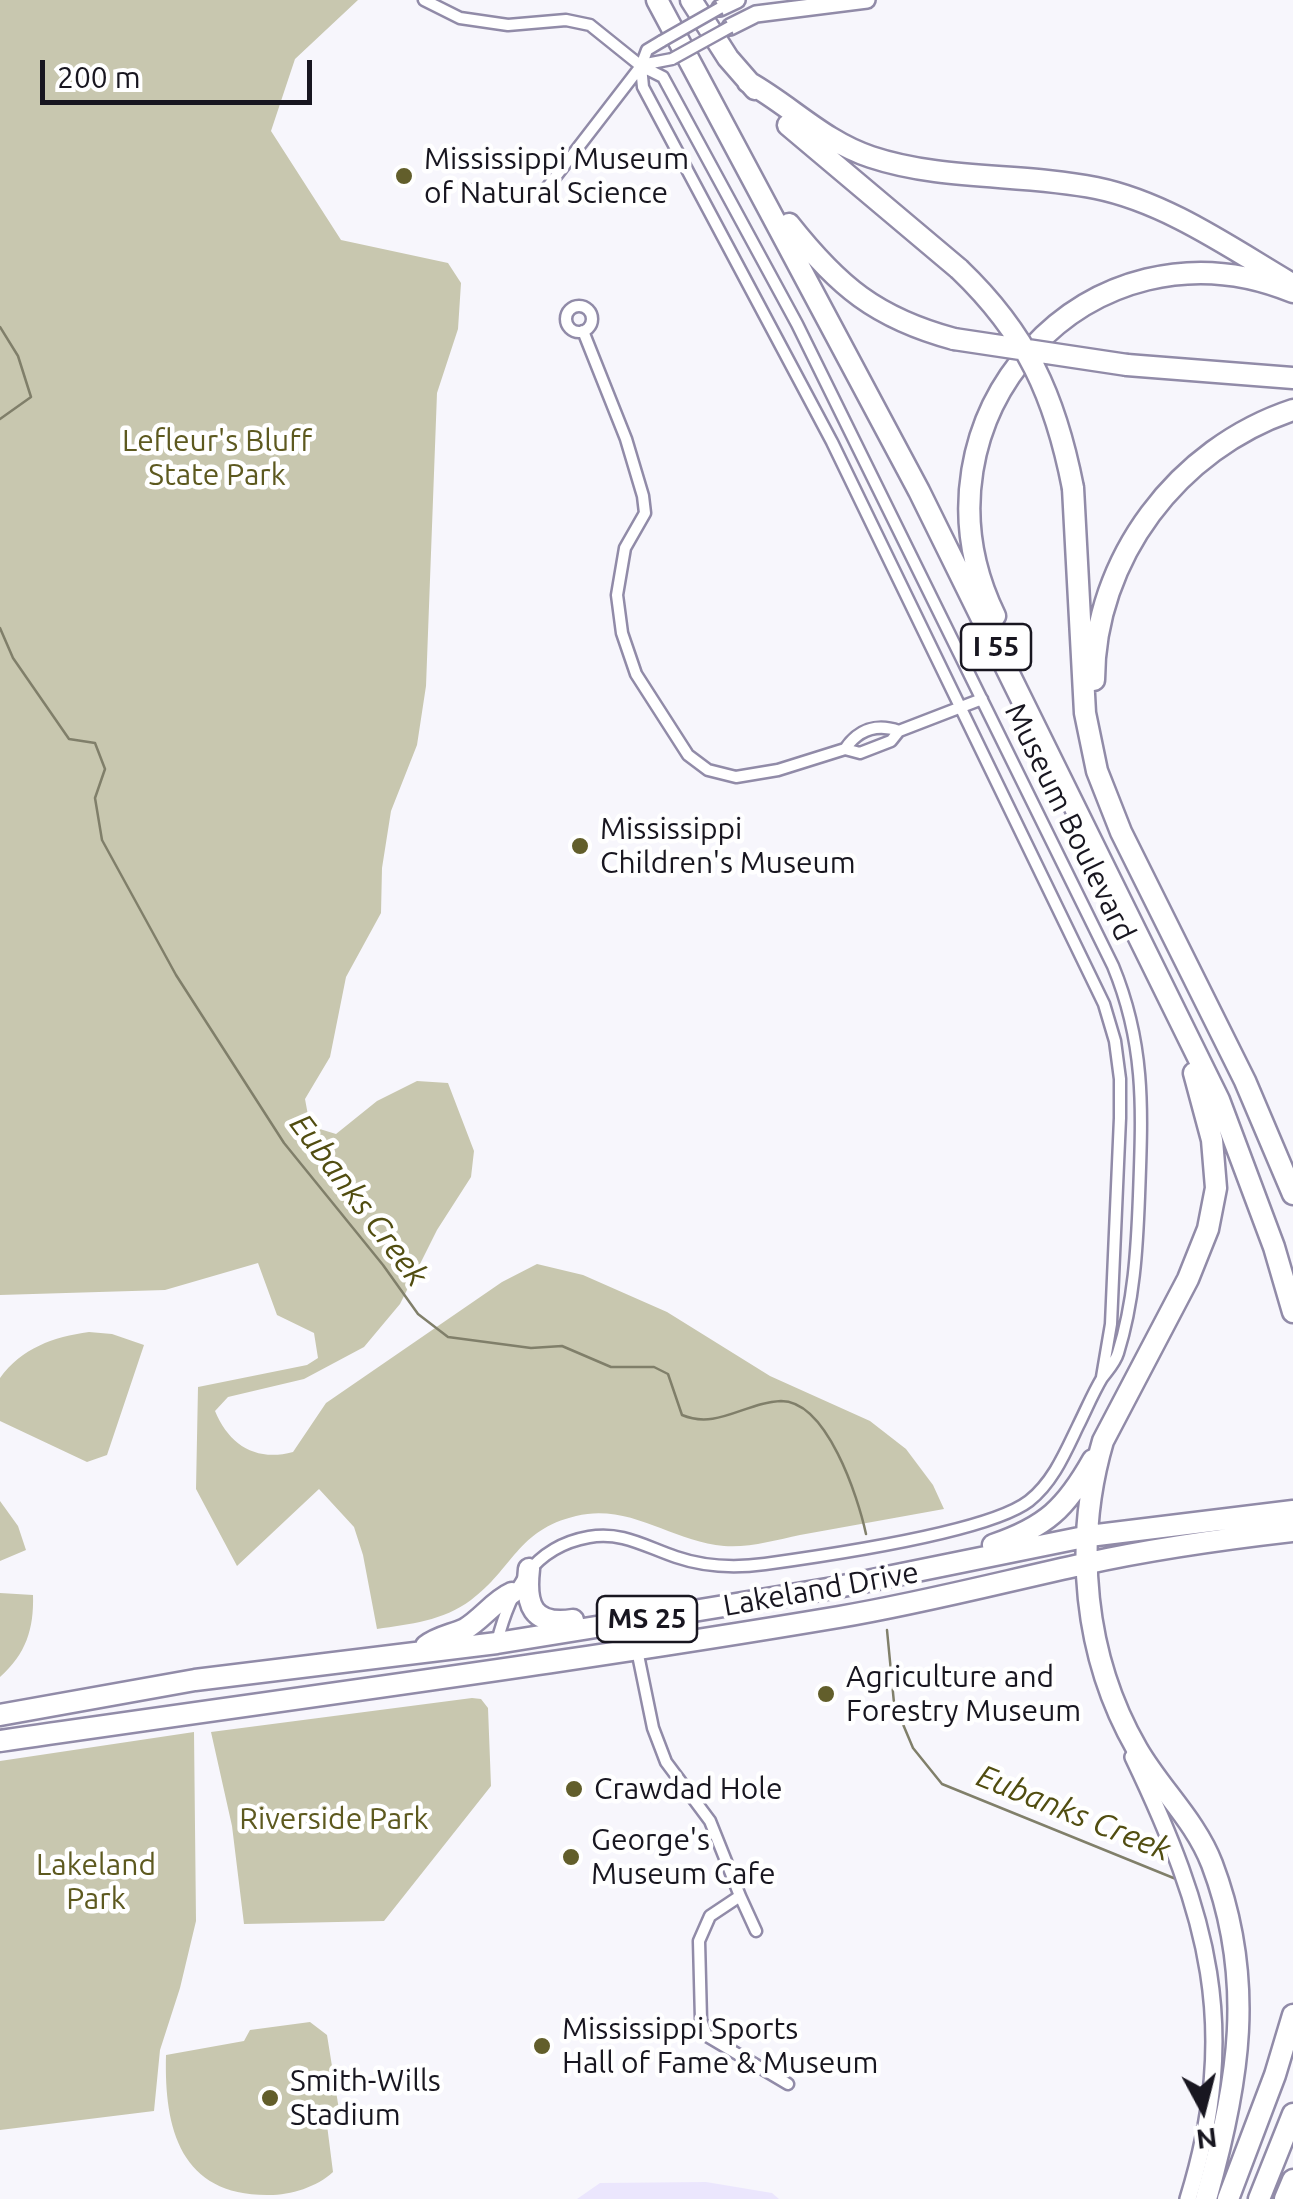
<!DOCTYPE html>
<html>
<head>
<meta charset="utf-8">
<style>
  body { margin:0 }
  #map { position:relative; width:1293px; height:2199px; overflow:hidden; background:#f7f6fc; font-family:Ubuntu,sans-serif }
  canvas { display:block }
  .north { position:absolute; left:1153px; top:2059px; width:100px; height:100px; -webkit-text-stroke:8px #fff; paint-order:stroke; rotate:173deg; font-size:28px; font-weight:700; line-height:40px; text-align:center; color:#181620 }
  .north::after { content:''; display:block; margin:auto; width:35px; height:45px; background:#181620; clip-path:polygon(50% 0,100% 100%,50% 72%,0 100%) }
  .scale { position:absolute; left:40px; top:60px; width:272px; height:45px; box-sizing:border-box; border:5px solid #181620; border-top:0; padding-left:12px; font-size:30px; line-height:35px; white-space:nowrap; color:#181620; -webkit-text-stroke:8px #fff; paint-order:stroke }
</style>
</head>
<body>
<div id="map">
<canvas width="1293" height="2199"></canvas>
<div class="north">N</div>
<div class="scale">200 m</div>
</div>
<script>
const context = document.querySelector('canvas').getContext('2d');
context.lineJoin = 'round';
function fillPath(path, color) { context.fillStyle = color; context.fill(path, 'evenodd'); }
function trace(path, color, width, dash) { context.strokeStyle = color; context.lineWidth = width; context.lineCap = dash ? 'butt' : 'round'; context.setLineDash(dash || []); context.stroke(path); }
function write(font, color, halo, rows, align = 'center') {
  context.font = font + ' Ubuntu,sans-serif'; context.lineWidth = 9; context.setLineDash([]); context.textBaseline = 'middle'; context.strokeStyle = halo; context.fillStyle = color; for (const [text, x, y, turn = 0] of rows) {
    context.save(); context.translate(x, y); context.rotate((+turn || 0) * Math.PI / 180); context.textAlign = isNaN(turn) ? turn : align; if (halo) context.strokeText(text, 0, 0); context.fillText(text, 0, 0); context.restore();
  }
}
fillPath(new Path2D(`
  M706,2182l66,11 7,6h-202l23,-16z`), '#ebe6fd');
fillPath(new Path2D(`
  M0,0h358l-63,59 -24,72 70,109 107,23 13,20 -3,46 -21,64 -11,293 -9,59 -26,66 -9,57 -1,45 -35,64 -16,80 -25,42 5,27 26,8 41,-33 40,-20 31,2 26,68 -3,26 -34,53 -37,74 -36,43 -60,32 -76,18 -13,14c14,34 41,51 78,41l33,-49 176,-121 35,-18 46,11 84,37 103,64 100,45 36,28 27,36 11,24c-48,9 -96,17 -144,26 -24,5 -51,13 -76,11 -52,-4 -93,-43 -148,-30 -59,14 -63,53 -105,84 -28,21 -61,24 -94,29l-14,-74 -9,-28 -35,-38 -82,77 -41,-77 2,-102 109,-22 11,-7 -4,-25 -37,-18 -19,-52 -93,27 -165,5z
  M89,1332l23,2 32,11 -37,110 -20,7 -87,-41v-43c22,-30 53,-41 89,-46z
  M0,1501l18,25 8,24 -26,11z
  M0,1593l33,2c1,34 -7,59 -33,82z
  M472,1698l9,1 7,9 3,78 -107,135 -140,3 -12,-98 -21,-94z
  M194,1732l2,189 -16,67 -20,62 -6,61 -154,19v-369z
  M310,2022l17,13 12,75 -12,15 6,47c-16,15 -42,23 -64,23 -88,1 -105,-65 -103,-140l78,-14 6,-11z`), '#c8c7af');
trace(new Path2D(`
  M0,327l18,29 13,41 -31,22
  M0,628l13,30 56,81 26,4 10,26 -10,29 7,42 74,135 108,168 99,122 35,49 30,23 83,11 31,-2 49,21h43l14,7 14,41c35,15 64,-13 99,-14 46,0 77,96 85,133
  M887,1630l7,73 19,45 29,36 234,95`), '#807f6a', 2.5);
const street = new Path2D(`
  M424,0l36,18 48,7 58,-5 24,5 51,41 22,11 134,247 316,642c33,80 29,146 26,230 -2,53 -5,106 -21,157 -3,10 -10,17 -16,25 -9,15 -16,32 -24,48 -13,27 -25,56 -49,75 -42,32 -206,55 -264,63 -30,4 -60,3 -89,-7 -30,-10 -54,-26 -87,-20 -57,10 -79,54 -92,105
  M641,65l31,-6
  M641,66l2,21 189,355 272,562 11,37 5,38v39l-9,206 -9,53
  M468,190l53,7 22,-4 98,-127 6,-16 15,-9
  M566 319a13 13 0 1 1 26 0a13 13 0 1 1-26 0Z
  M583,331l43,108 17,57 2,17 -20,35 -8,47 5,38 14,41 52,81 20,15 28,7 42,-7 67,-21 15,4 31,-12 8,-10 83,-32
  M845,749c13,-19 31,-26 54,-18
  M637,1650l16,78 13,34 44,59 30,75 -30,20 -11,25 2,79 6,16 81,48
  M740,1896l16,35`);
const secondary = new Path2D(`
  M720,8l17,-8
  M730,27l26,-13 111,-14
  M1133,1757c75,157 108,270 55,442`);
const highway = new Path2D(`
  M657,0l262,491 300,609 55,147 19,65
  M691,0l37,58 27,31
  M748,82c43,24 75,59 123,75 72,24 152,16 225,31 69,14 132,58 191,93
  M788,125l171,144
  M789,224c49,62 87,94 165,115
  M1127,365l166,13
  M1073,488l12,225 12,58 24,61 124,249 48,113
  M995,616c-96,-197 94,-408 298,-324
  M1094,680c0,-121 84,-232 199,-270
  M1194,1073l18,67 4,48 -8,41 -20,50 -85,162c-30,102 -19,216 34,308 23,40 58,71 75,115 44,116 27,219 -6,335
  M993,1545c53,-18 73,-37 100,-85
  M529,1569c-4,36 3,57 44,51
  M426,1646c11,-9 26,-11 39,-17 17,-10 29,-28 47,-36
  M0,1715l195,-35 302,-37 136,-22 200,-33 256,-52 204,-25
  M0,1741c280,-41 560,-77 839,-124 83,-14 163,-35 245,-53 68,-15 139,-25 209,-33
  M1228,2199l47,-124 18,-60
  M1259,2199l34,-85
  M1285,2199l8,-19`);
trace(street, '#918ba8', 15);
trace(secondary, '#918ba8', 20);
trace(highway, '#918ba8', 25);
trace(street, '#fff', 10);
trace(secondary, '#fff', 15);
trace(highway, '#fff', 20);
const streetBridge = new Path2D(`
  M662,41l58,-33
  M672,59l58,-32`);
const highwayBridge = new Path2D(`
  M959,269c68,65 96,127 114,219
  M954,339l173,26`);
trace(streetBridge, '#918ba8', 15, []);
trace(highwayBridge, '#918ba8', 25, []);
trace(streetBridge, '#fff', 10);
trace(highwayBridge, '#fff', 20);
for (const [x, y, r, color] of [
  [404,176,10,"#625e2b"],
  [580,846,10,"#625e2b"],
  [826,1694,10,"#625e2b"],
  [574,1789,10,"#625e2b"],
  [571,1857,10,"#625e2b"],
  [542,2046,10,"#625e2b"],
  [270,2098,10,"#625e2b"]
]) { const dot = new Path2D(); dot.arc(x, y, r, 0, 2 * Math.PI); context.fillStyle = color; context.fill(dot); trace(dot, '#fff', 4); }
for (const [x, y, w] of [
  [996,647,70],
  [647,1619,100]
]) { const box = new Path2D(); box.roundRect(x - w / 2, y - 23, w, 46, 8); context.fillStyle = '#fff'; context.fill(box); trace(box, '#181620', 2.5); }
write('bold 28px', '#181620', null, [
  ["I 55",996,647],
  ["MS 25",647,1619]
]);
write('30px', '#181620', '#fff', [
  ["Mississippi Museum",424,159],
  ["of Natural Science",424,193],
  ["Mississippi",600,829],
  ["Children's Museum",600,863],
  ["Agriculture and",846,1677],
  ["Forestry Museum",846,1711],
  ["Crawdad Hole",594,1789],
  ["George's",591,1840],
  ["Museum Cafe",591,1874],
  ["Mississippi Sports",562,2029],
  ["Hall of Fame & Museum",562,2063],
  ["Smith-Wills",290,2081],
  ["Stadium",290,2115]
], 'left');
write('30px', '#5d591f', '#fff', [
  ["Lefleur's Bluff",217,441],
  ["State Park",217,475],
  ["Riverside Park",334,1819],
  ["Lakeland",96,1865],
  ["Park",96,1899]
]);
write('30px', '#181620', '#fff', [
  ["Museum Boulevard",1070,822,64],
  ["Lakeland Drive",821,1589,-10]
]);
write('italic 32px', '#514d10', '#fff', [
  ["Eubanks Creek",359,1200,53],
  ["Eubanks Creek",1074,1813,22]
]);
</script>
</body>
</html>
